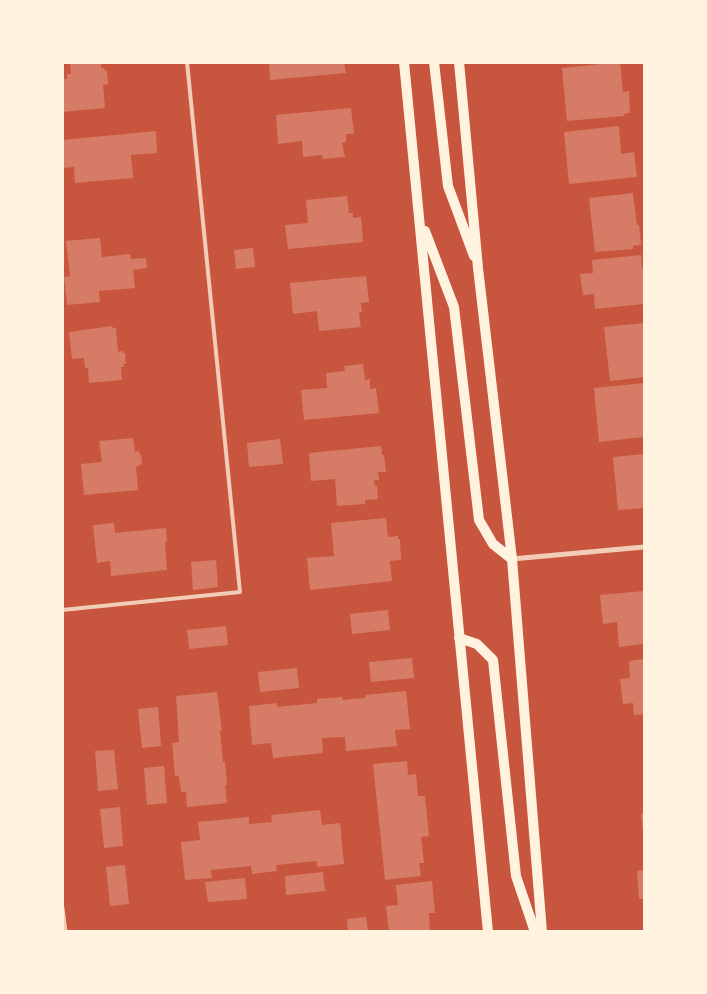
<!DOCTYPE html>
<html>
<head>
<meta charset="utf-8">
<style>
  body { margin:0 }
  #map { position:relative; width:707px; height:994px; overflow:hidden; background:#c8553d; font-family:Helvetica,sans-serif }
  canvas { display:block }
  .frame { position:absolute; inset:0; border:64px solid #fff3e0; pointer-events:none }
</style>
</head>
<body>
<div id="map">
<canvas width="707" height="994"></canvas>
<div class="frame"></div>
</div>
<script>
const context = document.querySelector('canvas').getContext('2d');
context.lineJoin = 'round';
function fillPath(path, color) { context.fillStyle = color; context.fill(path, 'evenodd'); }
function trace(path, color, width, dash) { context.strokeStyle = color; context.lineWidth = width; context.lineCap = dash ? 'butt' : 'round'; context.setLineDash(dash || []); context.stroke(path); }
fillPath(new Path2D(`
  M70,62h31v6h3l1,3h2l1,11v2l-5,1 2,23 -43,4v-33h5v-5h4z
  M269,62h75l2,11 -76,7z
  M620,62l3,30 6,-1 1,22 -6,1v2l-57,5 -5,-53z
  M351,108l3,26h-8v8l-4,1 3,14 -22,2 -1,-4 -19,2 -1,-16 -24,3 -2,-29z
  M619,126l2,28 13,-2 3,25 -68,7 -5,-52z
  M156,131l1,22 -26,2 2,23 -58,5 -1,-16 -12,1v-28z
  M633,193l4,32h2l2,20 -8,1v3l-38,3 -6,-54z
  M347,196l2,17h4v5l8,-1 2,25 -75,7 -3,-24 23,-2 -2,-23z
  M100,238l2,19 28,-3 1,5 15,-1 1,10 -14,2 2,18 -36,3 1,11 -33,3 -3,-28 6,-1 -4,-35z
  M253,248l2,19 -19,2 -2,-19z
  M641,255l1,13h2v16h-1l1,20 -49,5 -1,-15 -11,1 -3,-21 13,-1 -1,-13z
  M366,276l3,26 -8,1 1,9 -3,1 2,14 -42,4 -2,-20 -24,3 -3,-31z
  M644,323v54l-34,4 -6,-54z
  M112,326l1,2h3l2,24 5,-1v2h2l1,11h-3l1,3h-3l1,13 -33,3 -1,-15h-3l-1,-10 -12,1 -3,-27z
  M363,364l2,16 5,-1v10l6,-1 3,25 -75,7 -3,-30 26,-2 -1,-15 19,-2 -1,-5z
  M644,383v54l-45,5 -5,-54z
  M133,438l2,14 4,-1 1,4 1,-1 1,10 -6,3 2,23 -54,5 -3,-31 21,-2 -3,-21z
  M280,439l3,25 -34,3 -2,-24z
  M381,446l1,9h2l2,17h-8l1,8h-5l1,6h2l1,13 -13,1v4l-28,2 -2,-27 -24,2 -2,-28z
  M644,454v54l-26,2 -5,-53z
  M386,518l2,19 10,-1v3h2l1,21 -11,1 2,20 -82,9 -3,-32 27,-2 -3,-33z
  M114,523l1,10 51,-5 1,14h-2l2,28 -56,6 -1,-15 -13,2 -4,-38z
  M216,560l2,27 -25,3 -2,-28z
  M644,591v53l-25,3 -2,-25 -14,2 -3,-29z
  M388,610l2,20 -38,4 -2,-20z
  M226,626l2,19 -39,4 -2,-19z
  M412,658l2,20 -43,4 -2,-20z
  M644,659v55l-10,1 -1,-12 -10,1 -3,-25 10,-1 -1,-17z
  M297,668l2,20 -39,4 -2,-20z
  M406,691l4,38 -15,1 2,16 -51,5 -1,-14 -23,1 1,15 -50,5 -2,-15 -19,2 -3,-39 28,-3v4l40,-4v-4l25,-2 1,3 22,-2v-3z
  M217,692l5,39h-2l3,31h2l2,23h-2l2,18 -40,4 -1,-15h-5l-2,-16h-4l-3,-33 7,-1 -3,-46z
  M158,707l3,39 -19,2 -4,-39z
  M114,750l4,39 -20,2 -3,-40z
  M407,761l1,14 8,-1 2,22h7l4,40 -8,1 3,26h-5l2,13 -36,4 -12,-116z
  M164,766l3,37 -20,2 -3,-37z
  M120,807l3,39 -19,2 -4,-39z
  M320,810l2,15 18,-2 4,41 -27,3v-6l-41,4 1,6 -25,3 -1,-8 -40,4 1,8 -27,2 -4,-38 19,-2 -2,-18 51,-5v7l23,-2 -1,-7z
  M644,813v18l-1,1 -2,-18z
  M125,865l4,39 -19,2 -4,-39z
  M644,870v29h-5l-2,-28z
  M323,872l2,19 -39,4 -1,-19z
  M245,878l2,21 -39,3 -3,-20z
  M432,881l3,32h-6l1,19h-41l-3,-26 12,-1 -2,-20z
  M366,917l2,15h-20l-1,-13z`), '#d67c66');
trace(new Path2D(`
  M62,610l178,-18 -53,-530`), '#f1ccb7', 4);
trace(new Path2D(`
  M512,559l132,-12
  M62,908l3,24`), '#f1ccb7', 5);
trace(new Path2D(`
  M404,62l84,870
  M434,62l14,124 26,70
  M459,62l19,206 34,291 30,373
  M425,231l29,76 25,213 14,24 19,15
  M459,638l18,6 16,16 23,216 19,56`), '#fff3e0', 10);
</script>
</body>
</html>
